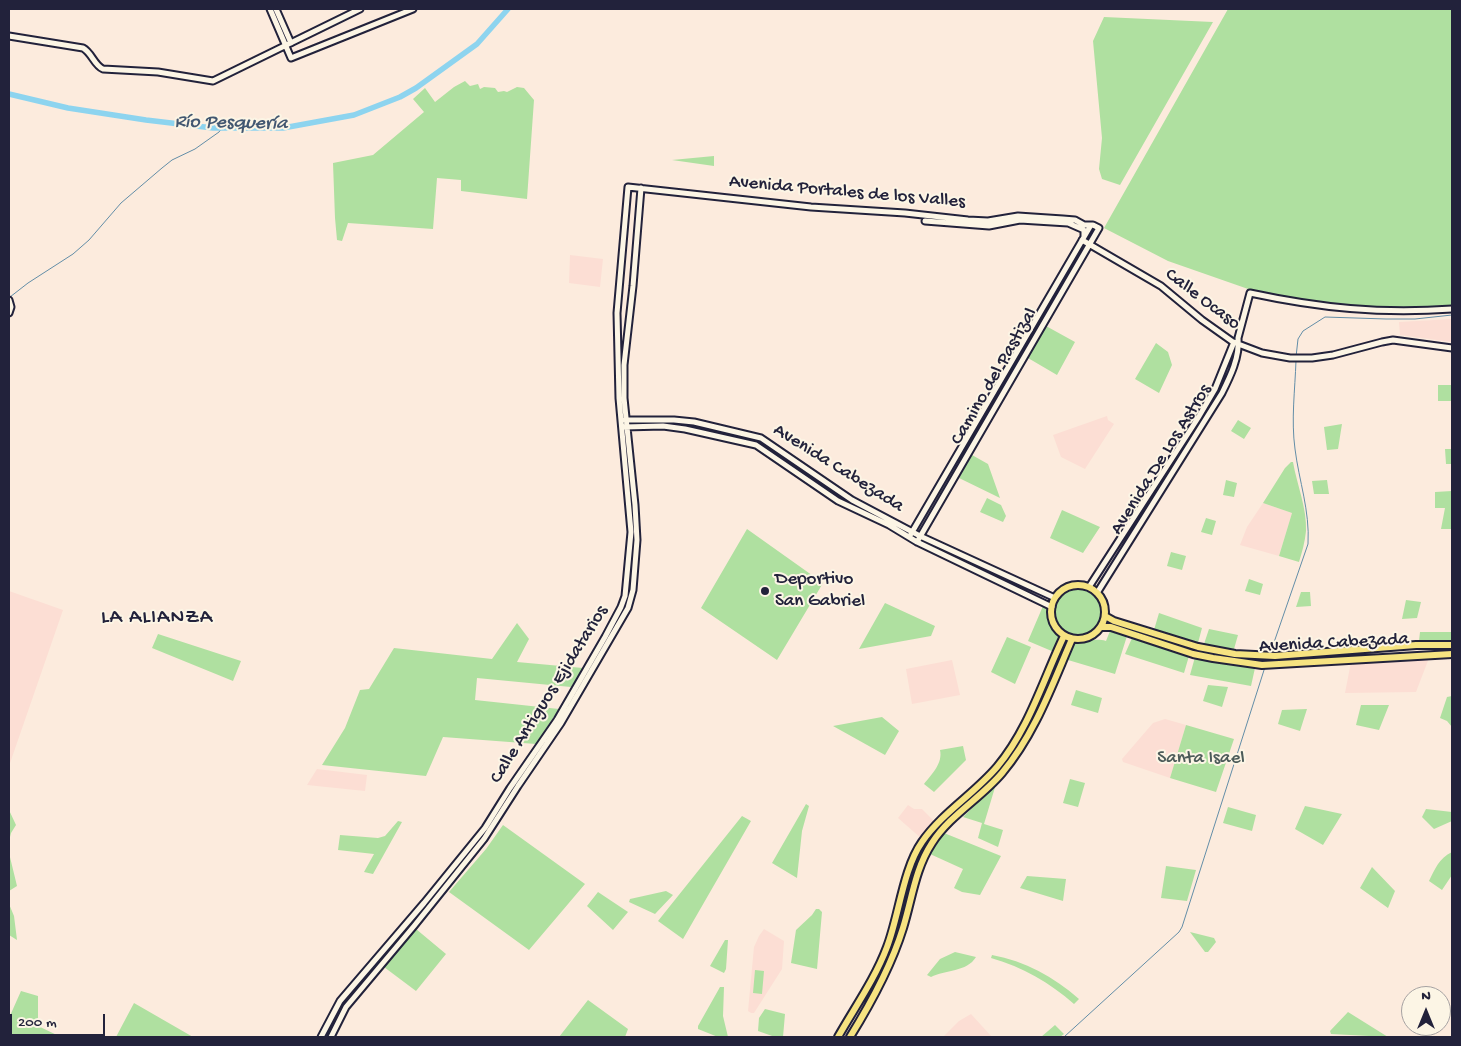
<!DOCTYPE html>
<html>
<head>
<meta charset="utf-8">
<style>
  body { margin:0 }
  #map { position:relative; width:1461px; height:1046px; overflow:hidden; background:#fcebdd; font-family:"Gochi Hand",sans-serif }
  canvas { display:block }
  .frame { position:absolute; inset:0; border:10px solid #22223b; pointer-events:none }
  .north { position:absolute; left:1401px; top:986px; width:50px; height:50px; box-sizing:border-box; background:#fcf5e5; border:1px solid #a5a1a1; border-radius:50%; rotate:0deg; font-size:14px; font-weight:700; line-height:20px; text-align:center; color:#22223b }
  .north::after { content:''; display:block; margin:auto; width:18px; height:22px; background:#22223b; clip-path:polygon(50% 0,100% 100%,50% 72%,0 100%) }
  .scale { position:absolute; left:10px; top:1014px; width:95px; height:22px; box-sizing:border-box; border:2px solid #22223b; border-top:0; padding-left:6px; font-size:15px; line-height:18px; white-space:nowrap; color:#22223b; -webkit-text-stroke:4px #fcf5e5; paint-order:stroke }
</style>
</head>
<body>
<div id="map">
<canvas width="1461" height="1046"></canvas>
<div class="frame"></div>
<div class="north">N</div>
<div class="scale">200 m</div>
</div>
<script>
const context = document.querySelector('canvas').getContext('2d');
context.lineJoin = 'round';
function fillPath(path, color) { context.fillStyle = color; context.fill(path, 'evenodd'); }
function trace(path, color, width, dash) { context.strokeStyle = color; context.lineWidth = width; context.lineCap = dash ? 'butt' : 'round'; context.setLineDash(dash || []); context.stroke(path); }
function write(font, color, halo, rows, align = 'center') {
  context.font = font + ' "Gochi Hand",sans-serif'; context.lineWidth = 4; context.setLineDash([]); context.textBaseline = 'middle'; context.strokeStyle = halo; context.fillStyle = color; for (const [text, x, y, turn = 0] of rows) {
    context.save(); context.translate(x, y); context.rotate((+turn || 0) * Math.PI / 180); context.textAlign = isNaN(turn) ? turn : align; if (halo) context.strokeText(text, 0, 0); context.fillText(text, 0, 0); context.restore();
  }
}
fillPath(new Path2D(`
  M570,255l33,4 -3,28 -31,-4z
  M1452,319v23l-52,-7 -1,-13z
  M1107,416l1,4 6,4 -29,45 -24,-12 -8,-22z
  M1263,503l29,10 -13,43 -39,-11 7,-18z
  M9,591l54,19 -54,156z
  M1429,658l-13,34 -71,1 6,-31z
  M952,660l8,35 -48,9 -6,-35z
  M1165,719l21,6 -16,53 -47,-16 -1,-3 31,-36z
  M317,769l50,6 -2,16 -58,-6z
  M908,805l6,4h8l12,12 -12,18 -24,-21z
  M764,929l20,12 -2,28 -28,44h-3l-3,-2 6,-64 5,-11z
  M971,1014l21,23h-49l16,-16z`), '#fcded4');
fillPath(new Path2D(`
  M1228,9h224v296l-56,3 -69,-3 -76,-15 -83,-29 -64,-33z
  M1104,17l109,5 -93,163 -18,-6 -3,-10 3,-31 -9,-97z
  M465,81l5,5 8,-2 2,5 4,-2 11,1 3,4 6,-1 3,1 10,-5 7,1 10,12 -7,99 -66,-8v-11l-24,-2 -4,51 -85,-6 -6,18 -5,-1 -2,-22 -2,-55 40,-8 51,-43 -11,-13 12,-11 10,14 19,-15z
  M714,156v10l-42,-6z
  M1046,326l29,16 -18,33 -29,-17z
  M1156,343l12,9 4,13 -13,28 -24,-14z
  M1438,385h14v16h-14z
  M1238,420l13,8 -7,11 -13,-8z
  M1342,424l-4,25 -11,1 -3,-23z
  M1445,449h7v15h-6z
  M972,455l16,9 12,34 -41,-20z
  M1291,462h2c4,23 14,46 13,69 -1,11 -4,21 -7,31l-20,-6 13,-43 -29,-10 22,-35z
  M1226,480l11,3 -3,14 -11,-2z
  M1327,480l2,14h-15l-2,-13z
  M1452,491v38h-11l4,-21h-10v-16z
  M987,498l14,7 5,11 -3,6 -23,-10z
  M1062,510l38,17 -17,26 -33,-15z
  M1206,518l10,3 -4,14 -11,-3z
  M747,529l76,54 -46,77 -76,-52z
  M1171,552l15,4 -4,14 -15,-4z
  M1249,579l14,5 -3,11 -15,-4z
  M1054 613a24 24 0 1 1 48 0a24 24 0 1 1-48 0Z
  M1301,592h9l1,14 -15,1z
  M1406,600l15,2 -4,16 -15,1z
  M885,603l50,23 -4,10 -72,13z
  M1043,606l5,2c1,12 4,20 13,29l-7,15 -26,-11z
  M1159,613l43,15 -4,15 -44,-13z
  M517,623l12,16 -12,23 66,6 -12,19 -94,-9 -2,22 84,9 -23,35 -93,-7 -17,39 -104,-11 23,-37 15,-38 9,-1 25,-41 98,11z
  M1209,629l29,6 -4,14 -30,-5z
  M1110,631l17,5 -12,38 -47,-14 7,-19c12,1 20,-3 31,0z
  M1420,632h32v9h-33z
  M158,634l83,27 -8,20 -81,-33z
  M1007,637l24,10 -16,37 -24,-12z
  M1132,638l57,18 -5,17 -59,-19z
  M1195,657l34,8 26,3 -4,18 -61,-11z
  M1208,685l20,2 -6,20 -19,-6z
  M1076,690l26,8 -4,15 -27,-8z
  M1452,696v31l-5,-6 -7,-3 7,-21z
  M1361,705h28l-10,25 -23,-5z
  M1307,709l-7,22 -22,-7 4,-14z
  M882,717l17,14 -14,24 -52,-29z
  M1186,725l48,14 -18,53 -46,-14z
  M963,746l3,14 -32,32 -10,-8c8,-10 19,-21 16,-34z
  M1070,779l15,4 -7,24 -15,-4z
  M996,784l-12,40 19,6 -5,17 -20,-9 4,-15 -19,-6z
  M806,804l3,2 -7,25 -5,47 -25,-15z
  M1305,806l37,8 -19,31 -28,-16z
  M1228,807l28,8 -4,16 -29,-8z
  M1426,809l26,3v9l-18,8 -12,-12z
  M9,810l7,15 -5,8 -2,8z
  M742,816l9,5 -68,118 -25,-18z
  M398,821l4,1 -29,52 -9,-2 10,-18 -36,-4 2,-15 38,3 7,-2z
  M503,825l82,59 -56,66 -80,-58 37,-43z
  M944,833l57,23 -21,39 -18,-3 -8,-4 9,-19 -33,-15z
  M1452,852v23l-10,15 -13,-9c6,-12 10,-23 23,-29z
  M9,853l8,33 -8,5z
  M1166,866l30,4 -9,31 -26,-3z
  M1372,867l23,24 -7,17 -28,-20z
  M1027,876l39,3 -3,22 -43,-13z
  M666,891l7,4 -18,19 -26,-12 1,-3z
  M598,892l30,20 -15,18 -26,-24z
  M9,904l5,12 3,24 -8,-5z
  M816,909h3l3,3 -5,57 -26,-6 5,-33 16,-15z
  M416,929l30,25 -30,37 -32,-24z
  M1190,932l24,6 2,4 -8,10h-3z
  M725,940h3l-2,29 -2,4 -14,-7z
  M955,952l21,5c-9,15 -31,13 -45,20l-4,-2 13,-16z
  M992,955c33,6 62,22 87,44l-5,5c-24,-21 -51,-37 -83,-46z
  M755,970l9,1 -2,23 -9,-1z
  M720,987h4l-1,29 5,21h-10l-20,-8v-3z
  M21,991l17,5v30l23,11h-52v-19z
  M588,1000l40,29 -3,8h-66z
  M134,1003l59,34h-77z
  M765,1009l20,5 -2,23h-8l-17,-6 1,-13z
  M1348,1012l40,25 -57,-3 -1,-3z
  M1055,1025l9,9 -4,3h-19z`), '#afe0a0');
trace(new Path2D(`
  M10,297l18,-14 45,-29 16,-14 32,-37 41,-35 10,-8 23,-11 24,-17 3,-4
  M1296,357l2,-18 5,-8 22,-14 61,2h29l37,-4
  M1270,654l38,-110c2,-33 -9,-63 -13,-95 -4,-29 0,-59 1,-88
  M1064,1037l115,-105 3,-5 83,-260`), '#628da7', 1);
trace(new Path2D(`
  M9,94l59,14 78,12 67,8h70l71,-13 46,-18 16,-9 61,-44 31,-35`), '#8dd4ef', 5.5);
const minor = new Path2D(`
  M270,9l21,49 122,-49
  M276,9l15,34
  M9,36l74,12c9,5 11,17 20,21l55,3 55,9 147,-72
  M925,221l64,5 31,-6 48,3 16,7v6
  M1082,240l79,46 41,34 31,22 29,11 28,5h22l21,-3 49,-13 11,-2 59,8
  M9,300l2,7 -2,6
  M625,420h49l20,2 67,16 91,62 68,36 135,62
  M624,427l39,-1 22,3 71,16 82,56 51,24 28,17 135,65
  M911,534l180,-309
  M1089,587l109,-169 17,-29 19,-47
  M1097,593l125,-200c8,-16 18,-36 16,-55l12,-45c70,15 130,21 202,16
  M321,1037l19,-36 84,-98 61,-75 25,-40 47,-68 48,-83 16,-30 4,-11 6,-64 -12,-134 -2,-85 11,-126 183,20 94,6 63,7 20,1 30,-5 45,3 12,1 9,5h9l6,3 -182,314
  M331,1037l15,-30 68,-81 70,-87 34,-53 43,-63 67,-115 5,-18 4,-50 -2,-35 -11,-107v-33l9,-79 8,-98`);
const major = new Path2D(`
  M1051 612a27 27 0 1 1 54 0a27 27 0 1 1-54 0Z
  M1105,616l9,5 84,26 37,7 40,2 141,-11h36
  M1101,627h10l82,27 20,4 49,7 190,-11
  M838,1037c17,-30 37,-58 49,-90 12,-31 16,-78 35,-105 20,-29 52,-48 75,-75 32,-38 46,-87 67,-131
  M850,1037c21,-34 41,-70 53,-109 9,-29 12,-59 29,-85 18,-28 49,-45 70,-70 33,-39 50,-88 70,-134`);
trace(minor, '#22223b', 9);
trace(major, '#22223b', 10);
trace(minor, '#fcf5e5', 5);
trace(major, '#f6e381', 6);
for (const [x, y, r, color] of [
  [765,591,5,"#22223b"]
]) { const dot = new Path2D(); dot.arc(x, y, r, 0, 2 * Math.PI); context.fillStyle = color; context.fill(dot); trace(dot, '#fcf5e5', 2); }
write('19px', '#22223b', '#fcf5e5', [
  ["Avenida Portales de los Valles",847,193,5],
  ["Calle Ocaso",1202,300,37],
  ["Camino del Pastizal",995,377,-60],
  ["Avenida De Los Astros",1162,460,-58],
  ["Avenida Cabezada",838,469,32],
  ["Avenida Cabezada",1334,644,-3],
  ["Calle Antiguos Ejidatarios",550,695,-58]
]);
write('19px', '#22223b', '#fcf5e5', [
  ["Deportivo",775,580],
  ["San Gabriel",775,602]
], 'left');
write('19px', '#4c5b59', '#fcf5e5', [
  ["Santa Isael",1201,759]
]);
write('italic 20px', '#425771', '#fcf5e5', [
  ["Río Pesquería",231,124,1]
]);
context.letterSpacing = '1px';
write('21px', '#22223b', '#fcf5e5', [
  ["LA ALIANZA",157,619]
]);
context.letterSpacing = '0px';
</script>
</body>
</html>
